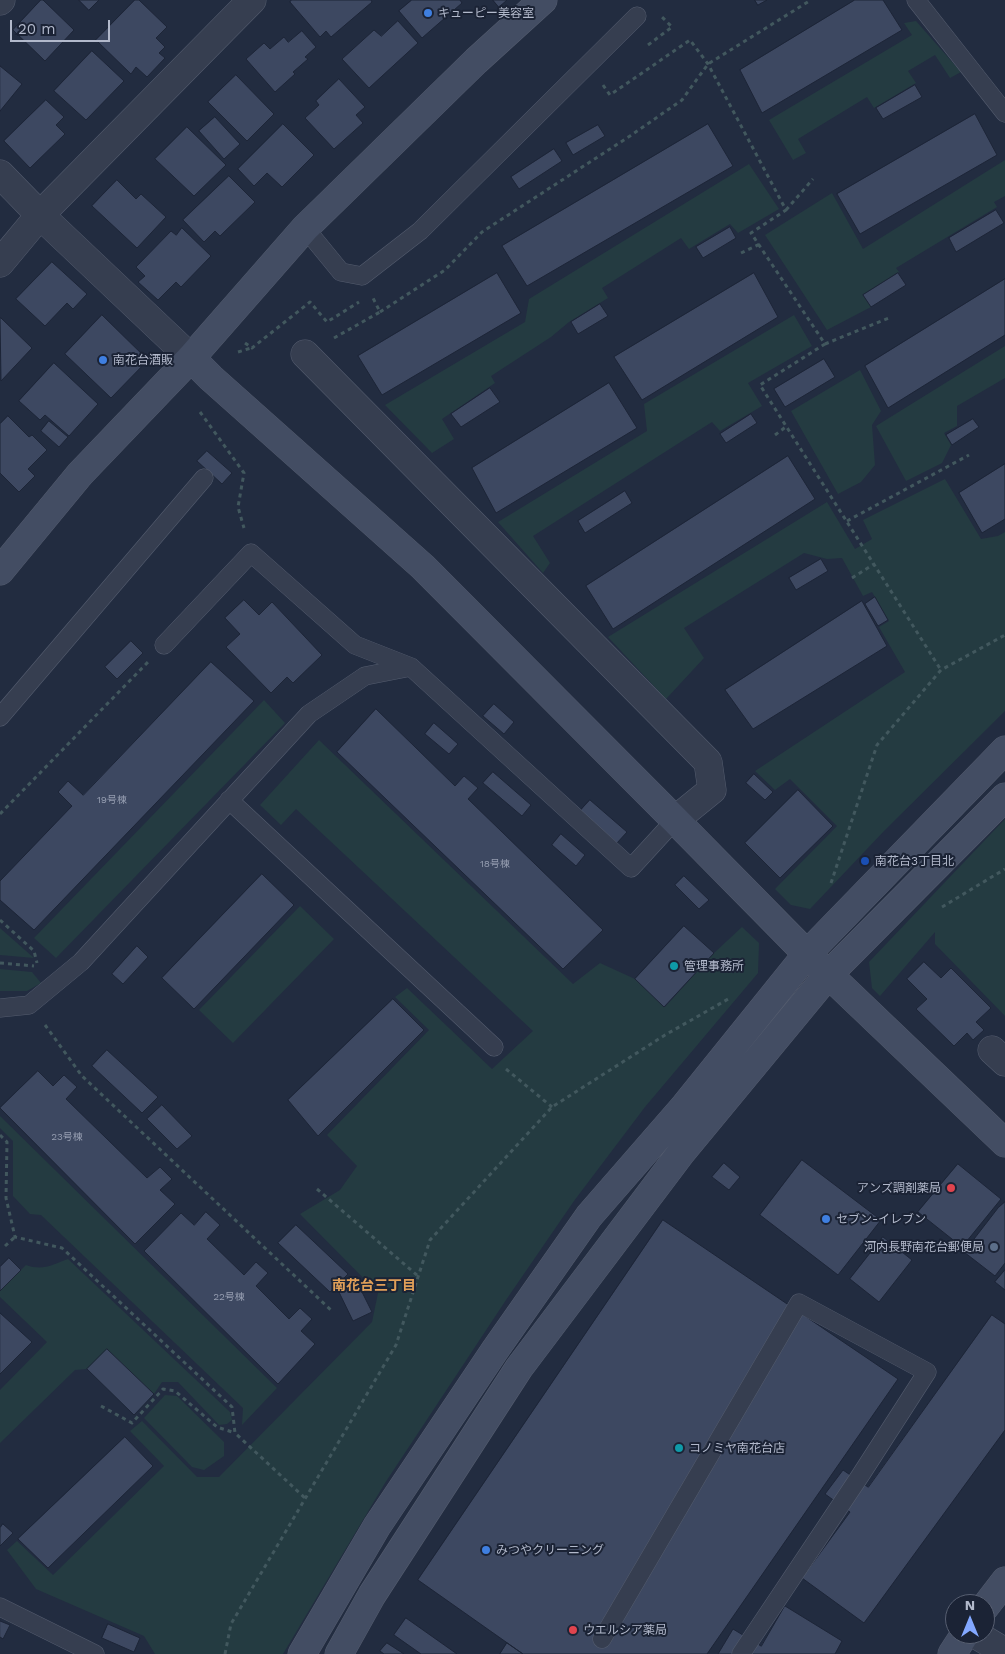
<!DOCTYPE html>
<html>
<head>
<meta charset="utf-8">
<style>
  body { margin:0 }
  #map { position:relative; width:1005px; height:1654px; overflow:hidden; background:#222c40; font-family:"Work Sans",sans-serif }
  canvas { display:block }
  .north { position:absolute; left:945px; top:1594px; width:50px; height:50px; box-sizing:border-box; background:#1b2335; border:1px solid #575f71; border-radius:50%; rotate:0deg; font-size:14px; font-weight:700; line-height:20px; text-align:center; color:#b2b9cb }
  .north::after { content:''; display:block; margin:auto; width:18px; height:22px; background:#83a8ff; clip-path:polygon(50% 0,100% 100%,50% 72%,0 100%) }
  .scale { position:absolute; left:10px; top:20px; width:100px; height:22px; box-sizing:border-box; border:2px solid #b2b9cb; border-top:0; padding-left:6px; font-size:15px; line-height:18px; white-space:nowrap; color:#b2b9cb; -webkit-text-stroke:4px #1b2335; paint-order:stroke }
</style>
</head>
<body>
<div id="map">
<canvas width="1005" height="1654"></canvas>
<div class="north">N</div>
<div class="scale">20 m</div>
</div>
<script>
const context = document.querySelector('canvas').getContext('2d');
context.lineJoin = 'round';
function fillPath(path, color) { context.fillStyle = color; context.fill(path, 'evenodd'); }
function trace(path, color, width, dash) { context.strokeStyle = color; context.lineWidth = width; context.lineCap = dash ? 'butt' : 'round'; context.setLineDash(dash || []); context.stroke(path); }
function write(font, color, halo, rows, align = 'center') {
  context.font = font + ' "Work Sans","Noto Sans JP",sans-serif'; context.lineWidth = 4; context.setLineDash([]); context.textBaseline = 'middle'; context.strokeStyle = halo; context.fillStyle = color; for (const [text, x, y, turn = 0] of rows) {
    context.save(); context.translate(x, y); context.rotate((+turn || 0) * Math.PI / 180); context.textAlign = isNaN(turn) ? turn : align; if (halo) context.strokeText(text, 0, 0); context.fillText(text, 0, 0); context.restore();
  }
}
fillPath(new Path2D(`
  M916,21l45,51 -11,6 -15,-23 -27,16 8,12 -42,25 -7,-11 -69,42 8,14 -13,7 -24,-40 143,-85 -8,-12z
  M1005,160v36l-11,6 3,5 -101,61 3,4 -36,23 8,12 -44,23 -62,-95 67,-42 31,56z
  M749,164l30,45 -41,24 -8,-9 -41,25 -8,-11 -79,50 6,10 -39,24 -18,15 -60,39 4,7 -53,36 12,20 -22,14 -47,-48 140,-83 4,-23z
  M794,315l18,31 -64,37 14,23 -42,25 -8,-9 -179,114 17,27 -7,10 -45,-51 149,-91 -3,-27z
  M1005,346v32l-48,28v20l-13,7 7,12 -9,18 -36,18 -30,-55z
  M860,370l21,41 -9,14 3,40 -14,17 -23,12 -47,-83z
  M945,479l36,60 17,-3 7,-4v179l-120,119 -75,79 -19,-4 -16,-16 62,-63 -47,-47 -15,11 -20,-19 150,-99 -26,-45 10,-6 -17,-29 -9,4 -21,-38 -15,1 -23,-6 -120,75 20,30 -38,41 -58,-62 219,-135 28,47 17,-10 -9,-19z
  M264,700l21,23 -229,235 -22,-20z
  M319,740l254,244 27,-21 35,16 30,28 49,-54 28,-26 17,16 -1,30 -113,134 -71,94 -68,99 -121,183 -102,171h-128l-11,-18 -108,-47 -29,-39 10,-9 36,34 111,-109 -34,-35 12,-10 55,56h22l153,-155 6,-29 -78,-79 40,-24 17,-24 -30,-31 102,-105 -34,-33 12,-9 85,81 41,-38 -237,-222 -15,16 -21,-20z
  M1005,819v197l-70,-72v-12l-55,64 -8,-8 -3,-26z
  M300,906l34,33 -101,104 -34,-33z
  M0,928l34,30 -34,-3z
  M0,969l32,3 9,11 -14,8h-27z
  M0,1116l277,272 -35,37 1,-17 -202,-193 -11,-1 -17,-18v-55l-13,-13z
  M68,1259l162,153 2,8 -5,4 -8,1 -41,-43h-16l-8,12 -20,21 -47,-46 -12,1 -75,73v-53l47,-48 -47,-45v-6l26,-26c17,6 26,0 42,-6z
  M165,1395l12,1 47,46v14l-20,14 -12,-3 -48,-49z`), '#243b41');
const building = new Path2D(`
  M41,0h2l31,30 -29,31 -32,-31z
  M79,0h20l-10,10z
  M135,0h4l28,27 -11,11 9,9 -6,6 6,5 -18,19 -11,-10 -5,7 -35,-34z
  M292,0h79l1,2 -41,35 -5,-6 -6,6 -30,-35z
  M412,0h48l2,3 -40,35 -23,-27z
  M493,0h14l-8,7z
  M755,0h12l-9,5z
  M855,0h28l19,30 -140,83 -22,-43z
  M398,21l20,22 -49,45 -27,-29 32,-29 7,6z
  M302,31l14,16 -11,10 3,2 -15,13 2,2 -20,18 -29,-33 18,-16 6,6 14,-12 4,5z
  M92,51l32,30 -38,39 -32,-29z
  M0,66l22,18 -22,27z
  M236,75l38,39 -27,27 -39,-39z
  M339,79l26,28 -9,8 7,8 -29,26 -29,-31 14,-13 -3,-4z
  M915,85l7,12 -39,22 -7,-11z
  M46,100l18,17 -8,8 9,9 -35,34 -26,-27z
  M975,114l22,41 -137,79 -23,-40z
  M215,117l25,27 -16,15 -25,-28z
  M283,124l31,31 -32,32 -15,-14 -13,13 -16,-17z
  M708,124l25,42 -206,120 -25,-40z
  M598,125l7,11 -32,19 -7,-12z
  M187,127l39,38 -32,31 -39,-37z
  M554,149l8,12 -43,28 -8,-12z
  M229,176l26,26 -35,34 -5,-5 -11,11 -21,-22z
  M117,180l19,19 5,-5 25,23 -29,31 -45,-42z
  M996,210l8,13 -48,29 -7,-14z
  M730,227l6,11 -33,20 -7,-11z
  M182,228l29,28 -30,31 -5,-5 -18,18 -20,-18 7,-6 -9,-9 35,-36 5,4z
  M52,262l35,32 -14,15 -6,-6 -22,23 -29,-27z
  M497,273l24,40 -139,82 -24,-39z
  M754,273l24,44 -136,83 -28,-43z
  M898,273l8,12 -35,22 -8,-12z
  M1005,279v56l-117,73 -23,-42z
  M600,304l8,12 -30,18 -7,-12z
  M102,315l46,45 -37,38 -46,-44z
  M1,318l31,30 -31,33 -1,-62z
  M824,359l11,18 -50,30 -11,-18z
  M54,363l44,41 -29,32 -24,-21 -5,5 -21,-19z
  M609,383l28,45 -141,85 -24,-45z
  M490,388l10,14 -39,25 -10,-13z
  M751,414l6,9 -31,20 -6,-9z
  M8,416l21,21 3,-2 15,15 -19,19 7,7 -16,16 -19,-19v-49z
  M973,419l6,8 -27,18 -6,-10z
  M49,421l19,16 -9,10 -18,-16z
  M207,451l25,22 -10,11 -25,-23z
  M788,456l27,43 -202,130 -27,-43z
  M1005,464v55l-23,14 -23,-40z
  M625,491l7,12 -47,30 -7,-12z
  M821,559l7,12 -32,19 -7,-12z
  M875,597l13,23 -10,6 -13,-22z
  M244,600l15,15 13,-13 50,53 -29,28 -6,-6 -16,16 -45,-46 14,-13 -15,-16z
  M862,601l25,45 -134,83 -28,-39z
  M131,641l12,12 -26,26 -12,-12z
  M211,662l43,39 -220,229 -34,-30v-19l72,-75 -14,-14 10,-11 15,14z
  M494,704l20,18 -10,12 -21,-18z
  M376,709l79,77 9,-10 14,12 -10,11 135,131 -40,39 -226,-217z
  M434,723l24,21 -9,10 -24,-20z
  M493,772l38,33 -9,11 -39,-33z
  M754,774l19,18 -8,8 -19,-17z
  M798,790l35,36 -53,52 -35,-35z
  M590,800l37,32 -10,11 -37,-32z
  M561,834l24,21 -9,11 -24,-21z
  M262,874l32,31 -100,104 -32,-31z
  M684,876l25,24 -10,9 -24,-24z
  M684,926l30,27 -50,54 -29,-28z
  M137,946l11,11 -25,27 -11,-10z
  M924,962l17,16 10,-10 40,40 -15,14 8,8 -11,10 -6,-7 -13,13 -38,-37 11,-10 -20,-20z
  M393,999l31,31 -106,106 -30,-36z
  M107,1050l51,47 -16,16 -50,-47z
  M38,1071l15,15 11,-11 13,12 -11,12 81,79 13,-11 12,12 -12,11 15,14 -40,40 -135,-136z
  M162,1105l30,31 -15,13 -30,-30z
  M802,1160l79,60 -43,55 -78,-60z
  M724,1163l16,14 -11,13 -17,-13z
  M958,1164l43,35 -39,48 -44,-35z
  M1005,1202v61l-10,13 -31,-24 34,-44z
  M206,1212l14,13 -13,14 37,36 12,-13 12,11 -12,13 33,33 11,-11 12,11 -11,12 14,13 -37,40 -134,-133 37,-38 13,12z
  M663,1220l235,159 -191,275h-184l-105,-74z
  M296,1225l52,49 -18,18 -52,-49z
  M883,1237l29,23 -33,42 -29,-23z
  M9,1258l12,12 -21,21v-24z
  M1005,1270v20l-10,-8z
  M355,1278l17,34 -19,9 -16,-33z
  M0,1313l32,29 -32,32z
  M992,1315l13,9v106l-141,193 -62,-45 48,-66 -25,-18 18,-24 25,17z
  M107,1349l47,45 -20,21 -47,-46z
  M125,1437l28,29 -105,102 -30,-29z
  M3,1524l10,9 -13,13v-18z
  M785,1606l57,35 -7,13h-117l15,-25 28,17z
  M406,1618l51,36h-36l-27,-19z
  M0,1621l10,4 -7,14 -3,-2z
  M108,1624l32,14 -6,14 -32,-14z
  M387,1643l17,11h-20l-4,-3z
  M507,1643l16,11h-23z`);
fillPath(building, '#3d4861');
trace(building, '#1d2537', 1);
const lane = new Path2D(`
  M916,0l89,113
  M305,228l36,44 21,4 58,-45 217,-215
  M164,645l87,-92 104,92 56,22 220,201 44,-48
  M0,717l204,-239
  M229,800l265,247
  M0,1008l29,-3 52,-43 228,-248 56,-38 46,-9
  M0,1607l95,47
  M602,1639l197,-336 128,69 -67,104 -119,178`);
const street = new Path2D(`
  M0,1l1,-1
  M0,174l40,41 151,143
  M0,263l40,-48 212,-215
  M305,354l403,408 4,28 -37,30
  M992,1050l13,12
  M975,1634l30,18`);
const secondary = new Path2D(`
  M191,358l20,20 212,189 252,253 132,134 198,189
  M0,571l80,-97 111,-116 114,-130 171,-167 67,-61
  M985,1607l20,-26
  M302,1654l75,-128 118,-176 94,-134 94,-108 124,-154 198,-204
  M339,1654l33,-59 147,-227 162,-215 147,-178 177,-178
  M952,1654l13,-20`);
trace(lane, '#545c6e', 19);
trace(street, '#545c6e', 29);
trace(secondary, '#545c6e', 29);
trace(new Path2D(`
  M648,45l24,-18 -10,-10
  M603,85l7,10 80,-55 18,24 78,146 -35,23 74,111 -65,41 181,285
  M786,210l27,-31
  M741,253l19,-9
  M380,312l65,-42 37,-38 148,-96 52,-36 26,-36 103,-64
  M334,338l46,-26 -7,-14
  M245,343l7,5 58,-46 17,20 32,-20
  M825,344l64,-26
  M238,352l13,-4
  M200,412l44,61 -6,34 6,21
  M775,435l12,-9
  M847,521l122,-66
  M852,578l22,-14
  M0,814l148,-152
  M831,883l46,-138 64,-75 64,-35
  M942,907l63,-38
  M0,920l34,31 3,12
  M0,963l34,3
  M45,1025l37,51 251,236
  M506,1069l46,38
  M0,1135l7,7 -1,56 9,39 47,11 170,159 3,26 70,65
  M317,1189l101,87
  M5,1246l10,-9
  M101,1406l31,17 31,-34 12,2 42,36 18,6
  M225,1654l6,-30 165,-279 34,-105 122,-133 113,-72 65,-37`), '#42585e', 3, [4, 4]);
trace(lane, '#363e50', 18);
trace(street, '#363e50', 28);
trace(secondary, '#434d63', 28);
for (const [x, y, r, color] of [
  [428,13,5,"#3f7fe0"],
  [103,360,5,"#3f7fe0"],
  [865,861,5,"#1a4fb4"],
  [674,966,5,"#0f9aa8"],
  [951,1188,5,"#e0444e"],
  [826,1219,5,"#3f7fe0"],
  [994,1247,5,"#5c6f8a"],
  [679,1448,5,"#0f9aa8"],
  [486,1550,5,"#3f7fe0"],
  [573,1630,5,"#e0444e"]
]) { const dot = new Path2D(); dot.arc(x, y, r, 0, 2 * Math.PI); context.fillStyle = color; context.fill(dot); trace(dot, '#1b2335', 2); }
write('10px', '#959db0', null, [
  ["19号棟",112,800],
  ["18号棟",495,864],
  ["23号棟",67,1137],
  ["22号棟",229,1297]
]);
write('12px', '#b2b9cb', '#1b2335', [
  ["キューピー美容室",438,13],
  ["南花台酒販",113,360],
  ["南花台3丁目北",875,861],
  ["管理事務所",684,966],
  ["アンズ調剤薬局",941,1188,"right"],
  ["セブン-イレブン",836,1219],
  ["河内長野南花台郵便局",984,1247,"right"],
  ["コノミヤ南花台店",689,1448],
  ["みつやクリーニング",496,1550],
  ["ウエルシア薬局",583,1630]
], 'left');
write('bold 14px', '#e09f58', '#1b2335', [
  ["南花台三丁目",374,1286]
]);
</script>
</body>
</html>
